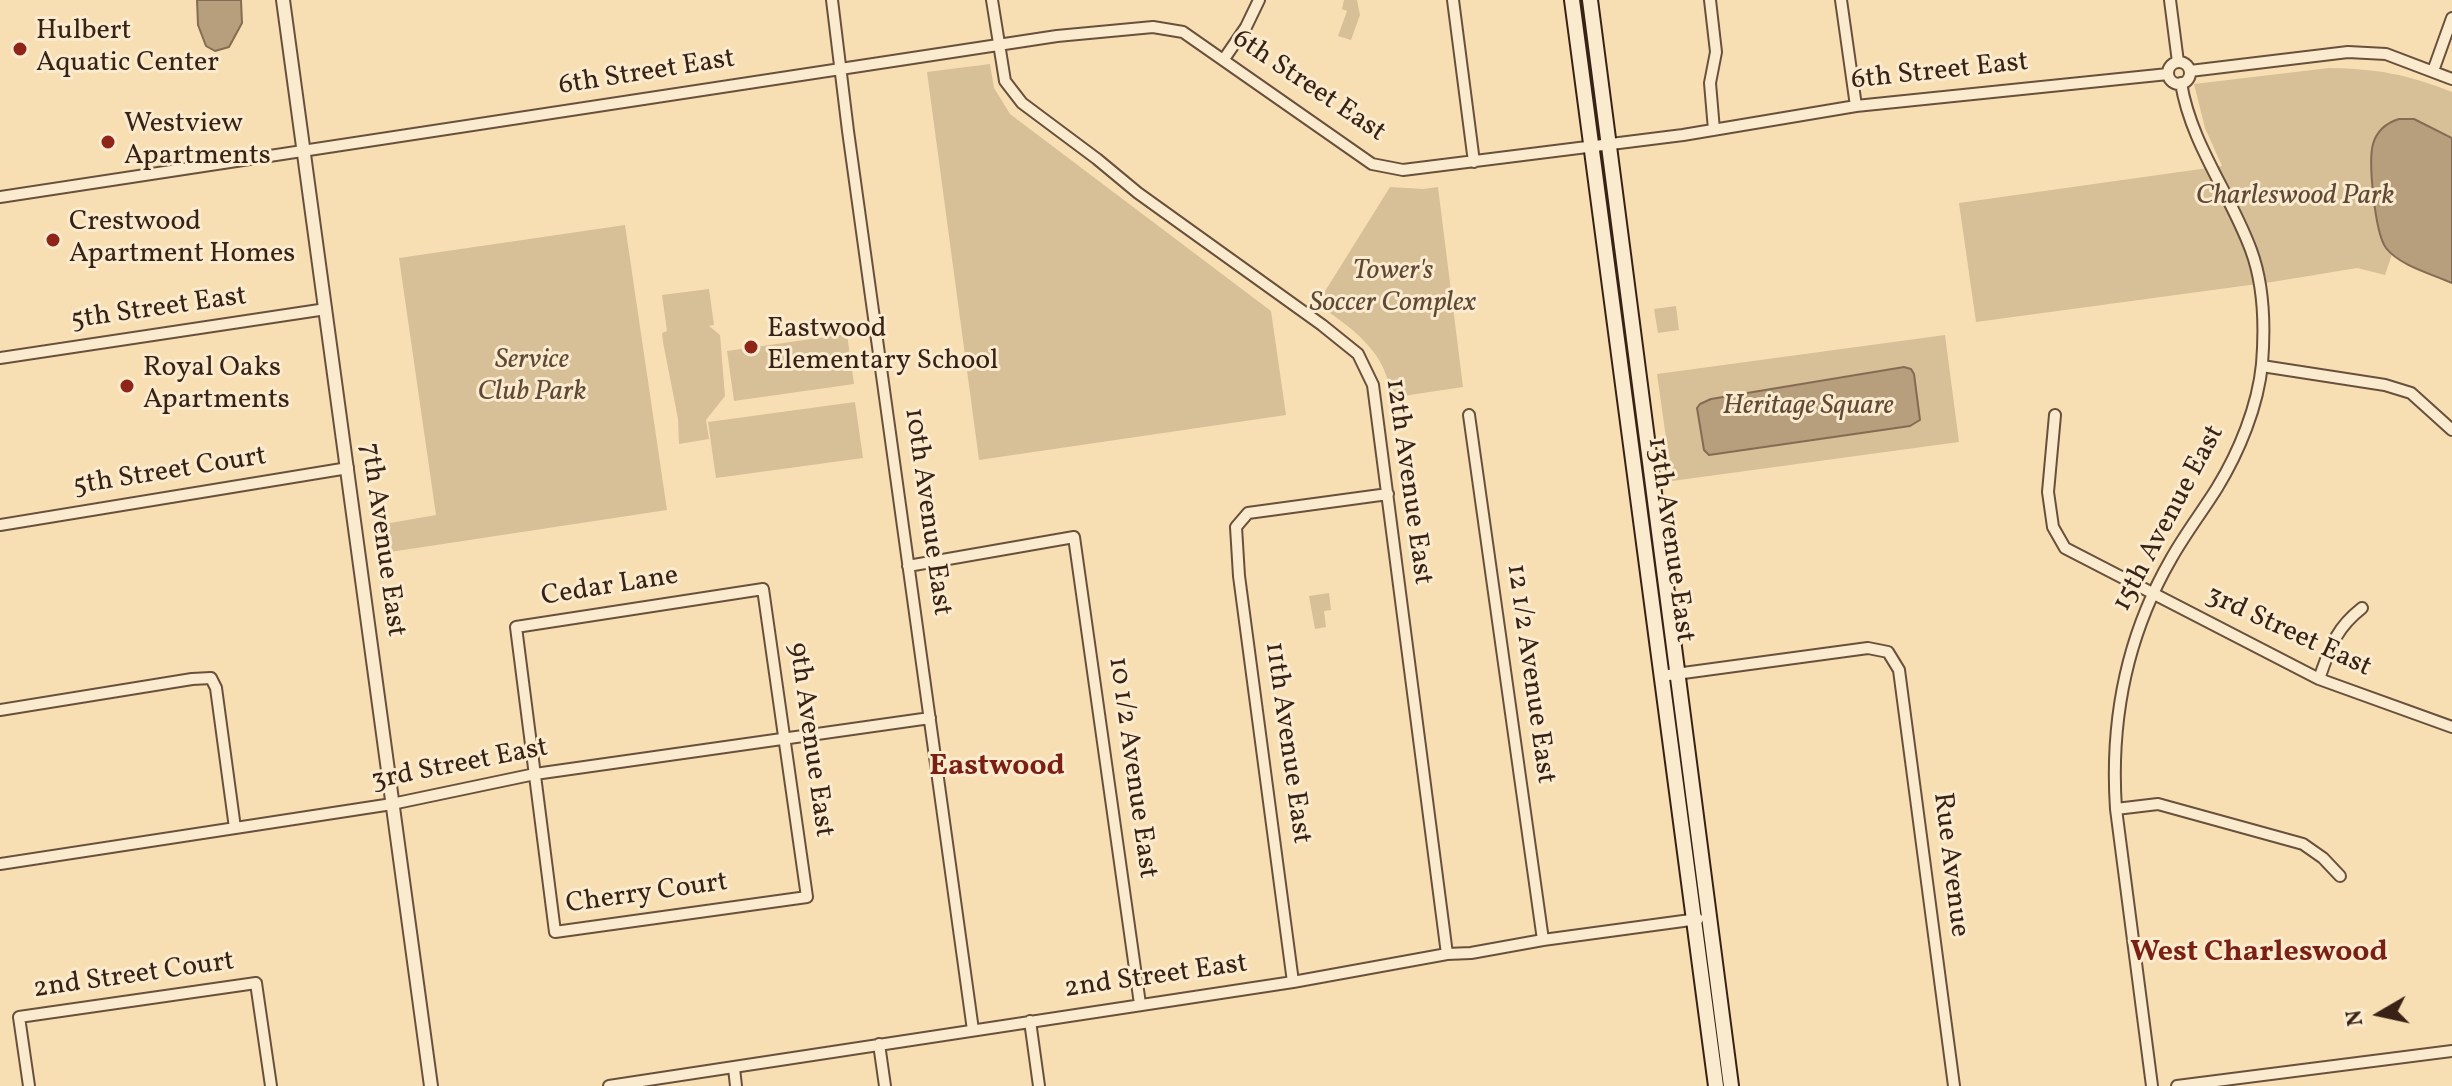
<!DOCTYPE html>
<html>
<head>
<meta charset="utf-8">
<style>
  body { margin:0 }
  #map { position:relative; width:2452px; height:1086px; overflow:hidden; background:#f8dfb3; font-family:Vollkorn,serif }
  canvas { display:block }
  .north { position:absolute; left:2340px; top:974px; width:80px; height:80px; -webkit-text-stroke:6px #faeace; paint-order:stroke; rotate:261deg; font-size:22px; font-weight:700; line-height:32px; text-align:center; color:#382115 }
  .north::after { content:''; display:block; margin:auto; width:28px; height:36px; background:#382115; clip-path:polygon(50% 0,100% 100%,50% 72%,0 100%) }
</style>
</head>
<body>
<div id="map">
<canvas width="2452" height="1086"></canvas>
<div class="north">N</div>
</div>
<script>
const context = document.querySelector('canvas').getContext('2d');
context.lineJoin = 'round';
function fillPath(path, color) { context.fillStyle = color; context.fill(path, 'evenodd'); }
function trace(path, color, width, dash) { context.strokeStyle = color; context.lineWidth = width; context.lineCap = dash ? 'butt' : 'round'; context.setLineDash(dash || []); context.stroke(path); }
function write(font, color, halo, rows, align = 'center') {
  context.font = font + ' Vollkorn,serif'; context.lineWidth = 6; context.setLineDash([]); context.textBaseline = 'middle'; context.strokeStyle = halo; context.fillStyle = color; for (const [text, x, y, turn = 0] of rows) {
    context.save(); context.translate(x, y); context.rotate((+turn || 0) * Math.PI / 180); context.textAlign = isNaN(turn) ? turn : align; if (halo) context.strokeText(text, 0, 0); context.fillText(text, 0, 0); context.restore();
  }
}
fillPath(new Path2D(`
  M1344,0h13l3,15 -9,25 -13,-4 9,-25 -5,-2z
  M990,64l4,24 16,26 261,197 15,104 -307,45 -52,-388z
  M2329,68c49,1 77,6 123,24v46l-4,-3 -59,-13 -10,9 -6,13 14,105 5,5 -7,21 -28,-7 -85,14 -296,40 -17,-119 263,-37 -17,-38 -11,-44z
  M1390,187l33,2 15,-2 25,200 -73,11c0,-45 -41,-72 -73,-94z
  M625,225l42,285 -290,44 -4,-28 63,-11 -37,-257z
  M709,289l5,36 -5,1 11,9 5,61 -19,24 3,19 -30,5 -1,-25 -15,-77 -1,-9 5,-2 -5,-36z
  M1676,306l3,24 -21,3 -4,-24z
  M847,334l7,50 -120,17 -7,-50z
  M1945,335l14,107 -287,39 -15,-107z
  M855,402l8,56 -147,20 -8,-56z
  M1329,593l2,17 -7,1 2,16 -11,2 -6,-33z`), '#d7bf98');
const water = new Path2D(`
  M197,0h44l1,23 -13,24 -14,4 -9,-5 -8,-21z
  M2399,119h15l38,19v145c-20,-9 -52,-17 -66,-35 -11,-15 -18,-86 -13,-104 4,-14 13,-21 26,-25z
  M1904,367l7,2 3,5 6,46 -10,6 -201,29 -5,-5 -7,-42 3,-4 11,-5z`);
fillPath(water, '#b79e7d');
trace(water, '#846c53', 2);
const minor = new Path2D(`
  M832,0l16,131 125,899
  M992,0l13,81 17,22 75,56 41,34 184,132 36,29 15,31 74,569
  M1453,0l21,162
  M1710,0l6,52 -6,31 4,47
  M1841,0l15,106
  M2170,0l8,62
  M1224,59l22,-32 13,-27
  M2168 73a11 11 0 1 1 22 0a11 11 0 1 1-22 0Z
  M2190,71l158,-19 38,2 66,25
  M2433,71l19,-53
  M0,197l1057,-161 96,-9 30,5 189,132 31,6 280,-35 173,-29 312,-32
  M0,358l326,-49
  M2262,366l123,19 26,8 41,37
  M1469,415l74,525
  M2055,415l-7,77 5,35 12,21 254,131 133,48
  M0,525l348,-57
  M908,566l166,-29 66,467
  M763,589l44,308 -252,35 -39,-305z
  M1661,676l207,-28 20,4 11,18 55,416
  M2319,679c11,-31 16,-50 43,-71
  M0,710l192,-31 19,-1 5,10 19,140
  M2116,809l42,-5 145,40 20,14 17,18
  M0,864l392,-60 143,-30 395,-56
  M1293,982l-54,-406 -3,-49 12,-14 140,-19
  M1030,1021l9,65
  M879,1044l6,42
  M734,1068l2,18
  M29,1086l-10,-69 237,-34 15,103
  M609,1086l684,-104 154,-28 24,-1 72,-13 155,-21
  M2152,1086l-36,-277c-6,-89 10,-172 55,-250 14,-25 31,-47 46,-71 22,-36 41,-82 45,-124 3,-37 2,-79 -11,-114 -21,-57 -60,-106 -70,-167
  M2177,1086l275,-35`);
const tertiary = new Path2D(`
  M283,0l148,1086`);
const secondary = new Path2D(`
  M1572,0l144,1086
  M1590,0l141,1086`);
trace(minor, '#68503c', 14);
trace(tertiary, '#68503c', 16);
trace(secondary, '#382115', 18);
trace(minor, '#faeace', 10);
trace(tertiary, '#faeace', 12);
trace(secondary, '#faeace', 14);
for (const [x, y, r, color] of [
  [20,49,8,"#8f2418"],
  [108,142,8,"#8f2418"],
  [53,240,8,"#8f2418"],
  [751,347,8,"#8f2418"],
  [127,386,8,"#8f2418"]
]) { const dot = new Path2D(); dot.arc(x, y, r, 0, 2 * Math.PI); context.fillStyle = color; context.fill(dot); trace(dot, '#faeace', 3); }
write('28px', '#382115', '#faeace', [
  ["Hulbert",36,33],
  ["Aquatic Center",36,65],
  ["Westview",124,126],
  ["Apartments",124,158],
  ["Crestwood",69,224],
  ["Apartment Homes",69,256],
  ["Eastwood",767,331],
  ["Elementary School",767,363],
  ["Royal Oaks",143,370],
  ["Apartments",143,402]
], 'left');
write('28px', '#382115', '#faeace', [
  ["6th Street East",1940,73,-6],
  ["6th Street East",647,74,-9],
  ["6th Street East",1308,87,34],
  ["5th Street East",159,310,-8],
  ["5th Street Court",170,473,-9],
  ["12th Avenue East",1407,482,82],
  ["10th Avenue East",926,512,82],
  ["15th Avenue East",2170,519,-62],
  ["7th Avenue East",381,540,82],
  ["13th Avenue East",1669,540,82],
  ["Cedar Lane",610,588,-9],
  ["3rd Street East",2288,633,25],
  ["12 1/2 Avenue East",1529,674,82],
  ["9th Avenue East",809,740,82],
  ["11th Avenue East",1286,743,82],
  ["3rd Street East",460,766,-11],
  ["10 1/2 Avenue East",1131,768,82],
  ["Rue Avenue",1949,865,83],
  ["Cherry Court",647,895,-8],
  ["2nd Street Court",134,977,-8],
  ["2nd Street East",1156,978,-8]
]);
write('italic 28px', '#604836', '#faeace', [
  ["Charleswood Park",2295,198],
  ["Tower's",1393,273],
  ["Soccer Complex",1393,305],
  ["Service",532,362],
  ["Club Park",532,394],
  ["Heritage Square",1808,408]
]);
write('bold 30px', '#7a1f14', '#faeace', [
  ["Eastwood",997,768],
  ["West Charleswood",2259,954]
]);
</script>
</body>
</html>
